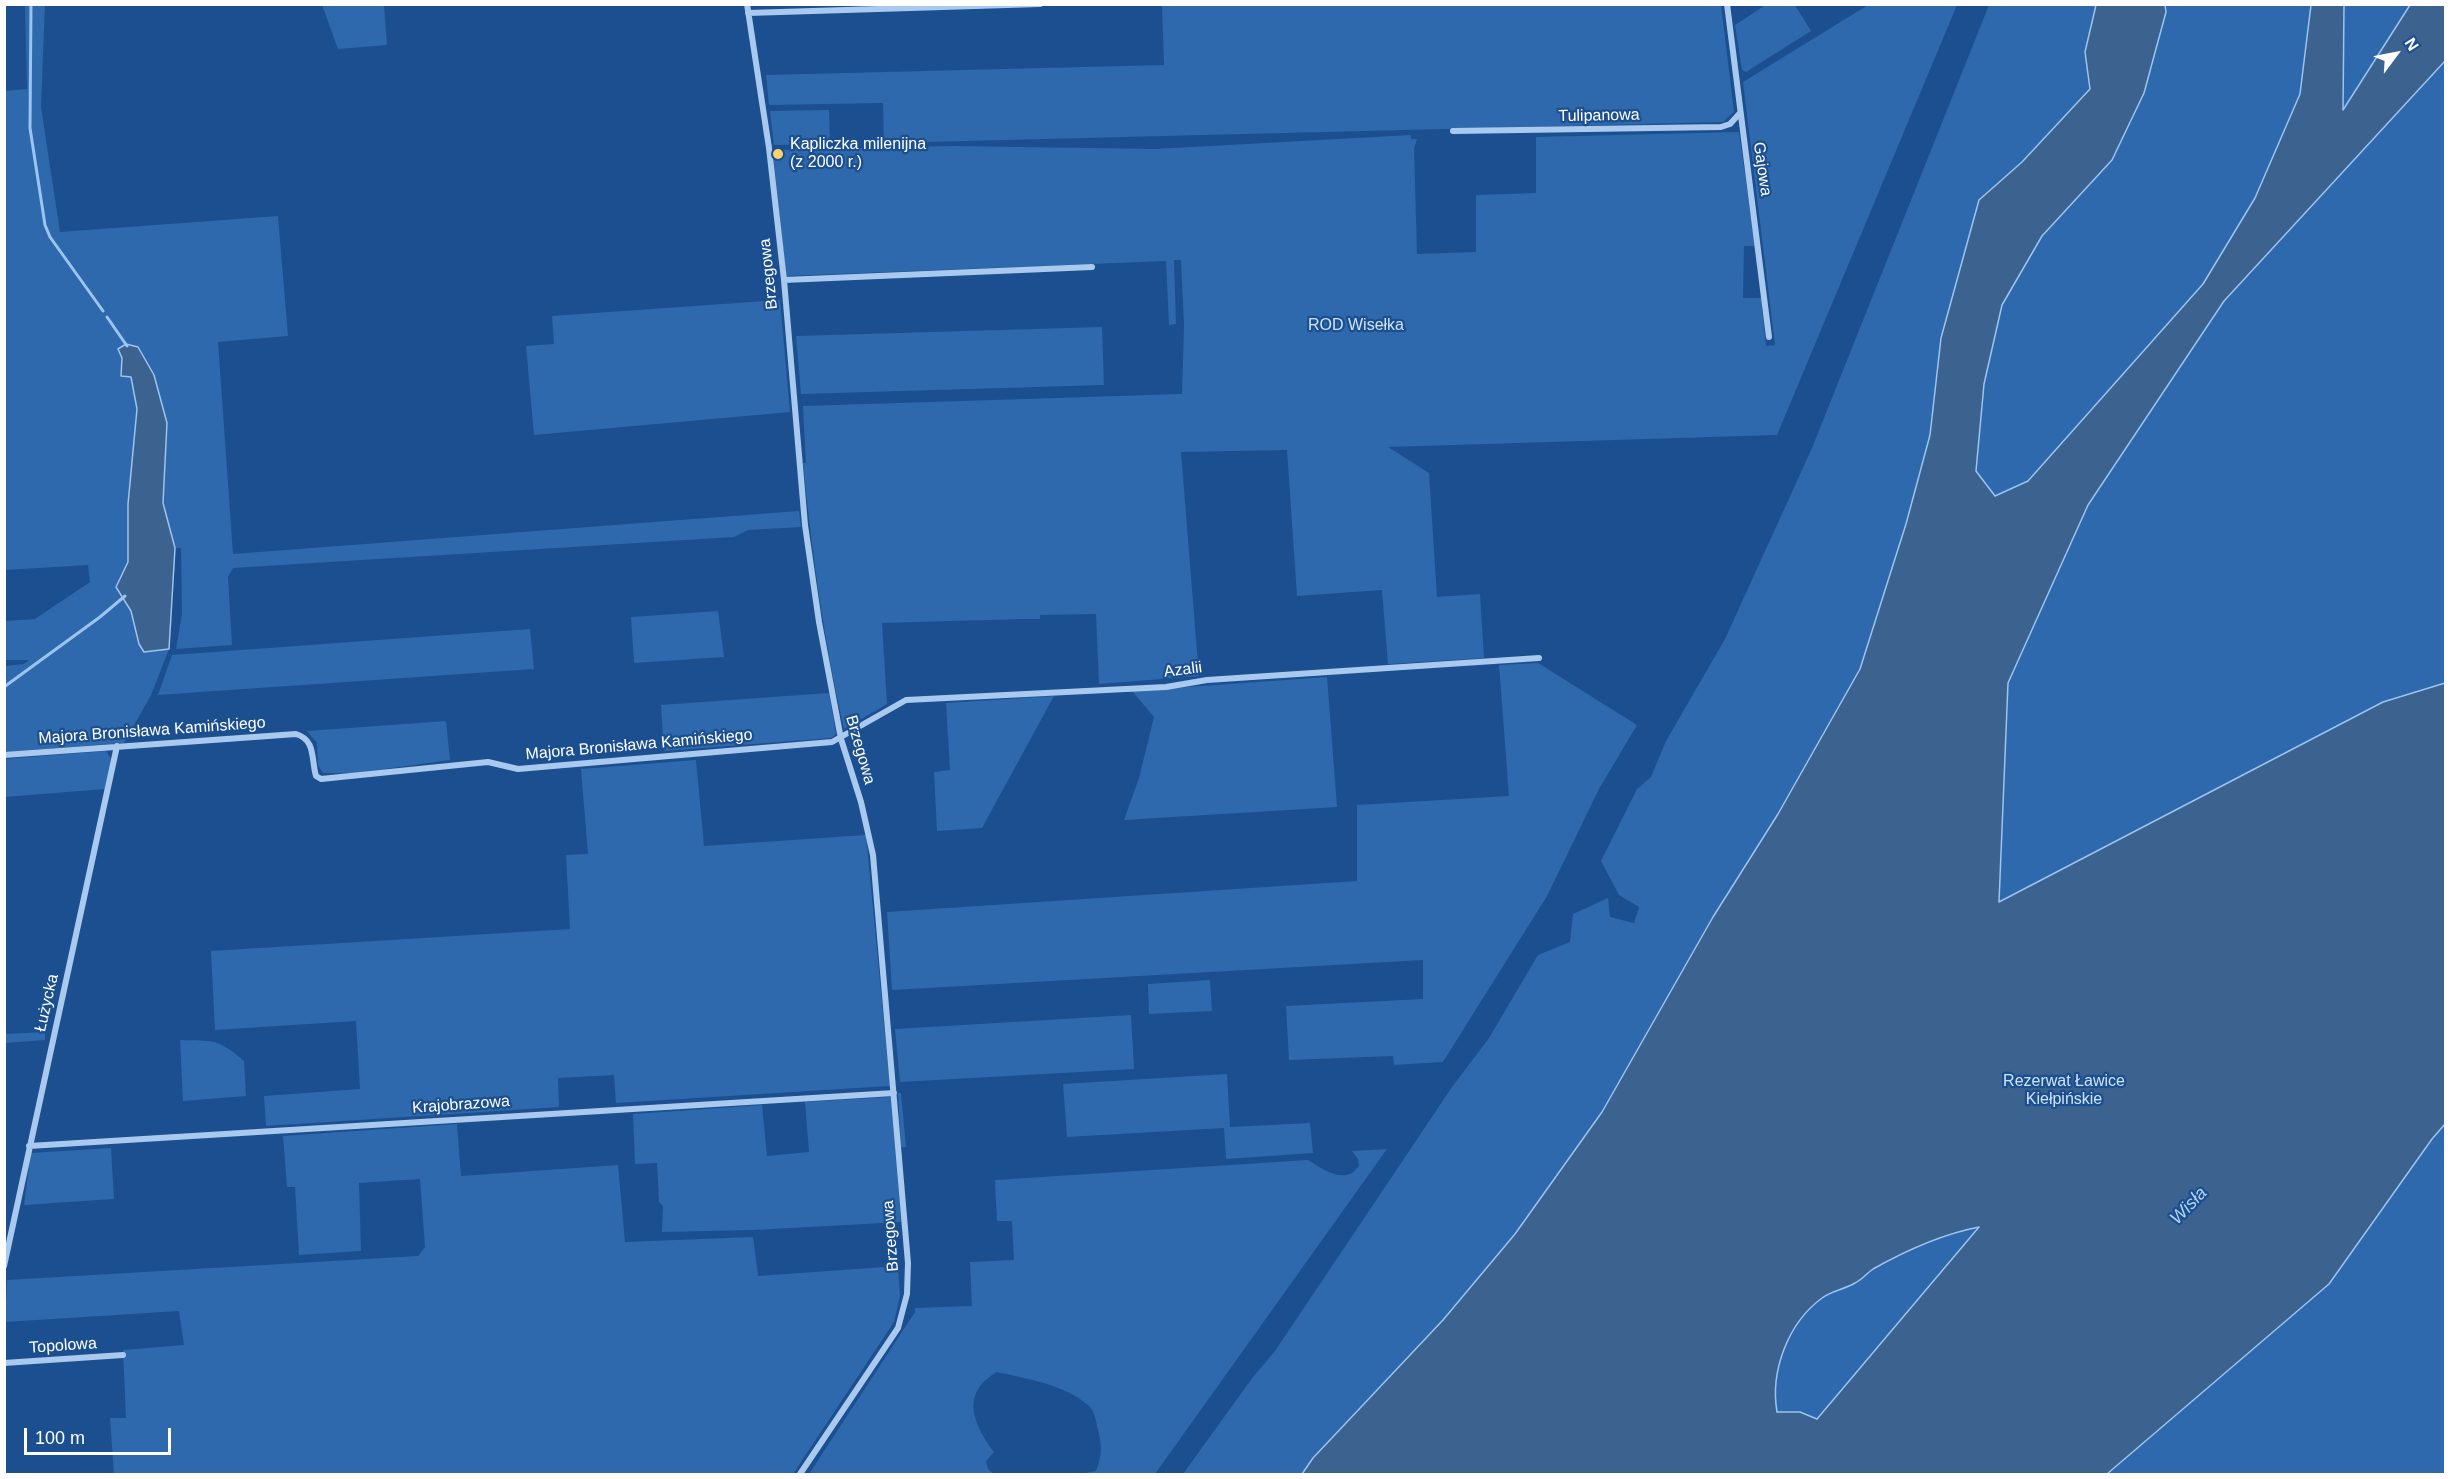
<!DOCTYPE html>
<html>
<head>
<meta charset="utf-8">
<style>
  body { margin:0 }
  #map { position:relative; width:2450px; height:1479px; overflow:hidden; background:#1b4f8f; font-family:Arial,sans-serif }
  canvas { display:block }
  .frame { position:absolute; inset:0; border:6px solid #fff; pointer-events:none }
  .north { position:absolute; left:2366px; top:24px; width:60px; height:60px; -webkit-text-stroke:4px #1b4f8f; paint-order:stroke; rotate:58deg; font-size:16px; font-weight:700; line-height:24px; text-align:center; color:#fff }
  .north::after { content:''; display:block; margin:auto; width:21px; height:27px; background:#fff; clip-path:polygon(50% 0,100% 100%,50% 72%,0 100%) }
  .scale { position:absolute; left:24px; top:1428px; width:147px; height:27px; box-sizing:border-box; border:3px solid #fff; border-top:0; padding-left:8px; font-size:18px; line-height:21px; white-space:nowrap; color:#fff; -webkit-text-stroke:4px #1b4f8f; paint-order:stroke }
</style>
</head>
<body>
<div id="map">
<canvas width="2450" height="1479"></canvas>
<div class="frame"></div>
<div class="north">N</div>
<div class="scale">100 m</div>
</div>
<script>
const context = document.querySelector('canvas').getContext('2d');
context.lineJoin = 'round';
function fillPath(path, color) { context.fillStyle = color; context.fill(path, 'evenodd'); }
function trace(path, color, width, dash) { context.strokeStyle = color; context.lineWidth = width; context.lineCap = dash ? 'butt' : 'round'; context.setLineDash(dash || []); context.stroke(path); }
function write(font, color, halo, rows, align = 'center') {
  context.font = font + ' Arial,sans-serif'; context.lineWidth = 4.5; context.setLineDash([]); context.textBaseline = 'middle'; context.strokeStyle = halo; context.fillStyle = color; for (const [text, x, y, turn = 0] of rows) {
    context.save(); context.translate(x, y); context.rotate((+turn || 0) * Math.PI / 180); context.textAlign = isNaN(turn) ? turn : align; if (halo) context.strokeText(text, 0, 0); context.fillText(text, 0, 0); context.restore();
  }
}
fillPath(new Path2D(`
  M1767,4l28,1 16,26 -65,41 -4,-2 -7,-45z
  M25,5h20l-4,102 19,125 218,-16 10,120 -70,6 15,212 566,-43 2,16 -53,3 -14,7 -501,31 -5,9 4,68 -56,4 6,-35 -1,-66h-6l-12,-45 4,-80 -49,-73 4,8 -1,18 10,1 6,32 -9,95v58l-12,25 15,24 13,41 25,-3 -18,46 -27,48 -119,9v-86l19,-2 5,-4h-24v-39l30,-2 55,-37 -2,-17 -83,5 -1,-479 23,-2z
  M322,5h62l3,40 -49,4z
  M1721,5l13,107 -11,10 -839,21 -1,-40 -114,2 -3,-30 398,-10 -2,-60z
  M1868,5h89l-180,430 -389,12 41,26 8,124 43,-3 4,64 -96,6 -6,-74 -85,6 -10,-146 -106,2 18,224 -100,8 -3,-70 -56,1v4h-18l-140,4 5,81 -43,25c-20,-87 -32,-176 -41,-266h3l-3,-57 379,-12 2,-69 -3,-65h-7l2,64 -7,1 -3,-64 -380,15 -12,-114 1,-12 178,-4 202,3 256,-14v4h6l-3,9 3,106 59,-2v-57l60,-2v-56l203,-5 16,114h-11l-1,52h18l5,48 9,-1 -32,-263z
  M1989,5h456v1469h-1262l70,-97 22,-26 177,-264 37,-49 49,-83 32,-13 3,-28 35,-16 2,19 24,6 5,-16 -20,-12 -18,-34 36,-72 14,-12 15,-36 59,-102 87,-191z
  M829,110l1,34 -56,1 -4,-34z
  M780,300l10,112 -256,23 -8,-89 28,-2 -2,-28z
  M1102,327l2,58 -303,9 -5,-58z
  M718,611l6,46 -90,6 -3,-46z
  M530,629l4,40 -376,26 14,-40z
  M1538,663l99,62 -38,64 -52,107 -104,166 -49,3 -1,-9 -104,4 -3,-54 137,-7v-39l-531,30 -5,-78 470,-31v-76l152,-9 -10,-131z
  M1327,677l10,130 -213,13 15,-42 15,-61 -22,-26z
  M829,693l7,41 -5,4 -167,13 -3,-46z
  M1054,696l-72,132 -45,3 -3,-59 16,-2 -4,-67z
  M446,721l4,39 -95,13h-32l-5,-8 -1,-22 -10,-12z
  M106,751l5,8 -6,30 -100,8v-38z
  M696,760l8,86 162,-11 24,251 -274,17 -2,-28 -56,3 1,29 -293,19 -2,-30 96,-7 -4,-68 -141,9 -4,-79 359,-22 -4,-74 22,-1 -7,-85z
  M1210,980l2,31 -63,3 -1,-30z
  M1131,1015l3,54 -234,13 -5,-53z
  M45,1032v8l-40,3v-9z
  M180,1040c33,1 38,-2 64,21l2,35 -63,5z
  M1227,1074l3,53 80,-4 3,30 -87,6 -2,-31 -157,9 -4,-53z
  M898,1093h3l5,54h-5z
  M891,1097l10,125 -147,8 -92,2 1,-26 -4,-4 -2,-39 -22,1 -2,-50 129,-9 5,51 42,-4 -4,-50z
  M457,1124l4,52 157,-11 7,77 128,-5 5,39 140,-10 2,30 -6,26 -101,152h-679l-4,-56h16l-3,-68 61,-5 -5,-34 -174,11 2,-42 411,-24 7,-9 -5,-68 -61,4 2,68 -62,4 -4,-68h-8l-4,-51z
  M111,1148l3,51 -90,6 7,-52z
  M1387,1149l-232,325h-75l16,-3c6,-14 6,-26 2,-41 -2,-8 -3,-19 -10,-25 -25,-21 -61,-26 -91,-33 -37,21 -24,52 -3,80l-8,9 2,8 6,5h-185l106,-162v-4l57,-2 -2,-44 44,-2 -2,-39h-15l-2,-41 313,-20c15,9 37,26 51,6l-1,-7 -6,-8z`), '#2e69ad');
const water = new Path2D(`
  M2096,5h69l1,7 -22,81 -32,67 -70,76 -40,69 -18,79 -8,87 19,25 33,-15 175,-197 52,-86 45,-104 11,-89h33l-1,105 67,-105h35v56l-221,240 -136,204 -80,178 -9,219 384,-200 62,-19v441l-13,15 -103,145 -222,190h-805l11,-16 130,-138 72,-86 87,-122 111,-195 65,-103 82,-145 46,-145 24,-89 11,-97 38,-138 43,-38 68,-73 -5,-37zM1979,1227l-162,192 -17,-7h-23c-7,-41 11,-89 45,-114 9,-7 23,-9 33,-15 7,-3 12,-10 18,-14 32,-18 70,-35 106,-42z
  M126,344l12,3 16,28 13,48 -4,80 12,45 -6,101 -25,3 -5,-8 -8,-33 -15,-24 12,-25v-58l9,-95 -6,-32 -10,-1 1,-18 -4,-9z`);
fillPath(water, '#3c6290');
trace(water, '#9cc4f0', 1.5);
trace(new Path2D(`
  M31,4l-1,124 15,97 5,12 53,74
  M107,317l20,29
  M4,687l96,-70 25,-21`), '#9cc4f0', 3);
trace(new Path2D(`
  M747,4l22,144 15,132 21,245 14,97 22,117 20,63 12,53 35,408 -1,31 -9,34 -98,146
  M1727,4l42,333
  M748,13l292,-9
  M1453,131l268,-4 9,-3 10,-11
  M784,280l308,-13
  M4,755l292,-21c20,6 15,25 20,42l5,3 167,-17 30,7 314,-27 74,-42 260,-13 41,-7 332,-22
  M29,1146l865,-53
  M4,1266l113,-520
  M4,1363l119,-8`), '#a9c9ee', 6);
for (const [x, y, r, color] of [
  [778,154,6,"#ffd166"]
]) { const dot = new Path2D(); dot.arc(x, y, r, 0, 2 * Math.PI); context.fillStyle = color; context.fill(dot); trace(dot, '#1b4f8f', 2); }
write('16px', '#fff', '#1b4f8f', [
  ["Tulipanowa",1599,116,-1],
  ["Gajowa",1762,169,82],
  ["Brzegowa",769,274,-96],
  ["Azalii",1183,670,-7],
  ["Majora Bronisława Kamińskiego",152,731,-4],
  ["Majora Bronisława Kamińskiego",639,745,-5],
  ["Brzegowa",860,750,74],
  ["Łużycka",47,1003,-77],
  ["Krajobrazowa",461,1105,-4],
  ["Brzegowa",891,1236,-94],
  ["Topolowa",63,1346,-4]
]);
write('16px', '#fff', '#1b4f8f', [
  ["Kapliczka milenijna",790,145],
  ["(z 2000 r.)",790,163]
], 'left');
write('16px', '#cfe3fa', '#1b4f8f', [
  ["ROD Wisełka",1356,326],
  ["Rezerwat Ławice",2064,1082],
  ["Kiełpińskie",2064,1100]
]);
write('italic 18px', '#b5d3f5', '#1b4f8f', [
  ["Wisła",2189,1206,-46]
]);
</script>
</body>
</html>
